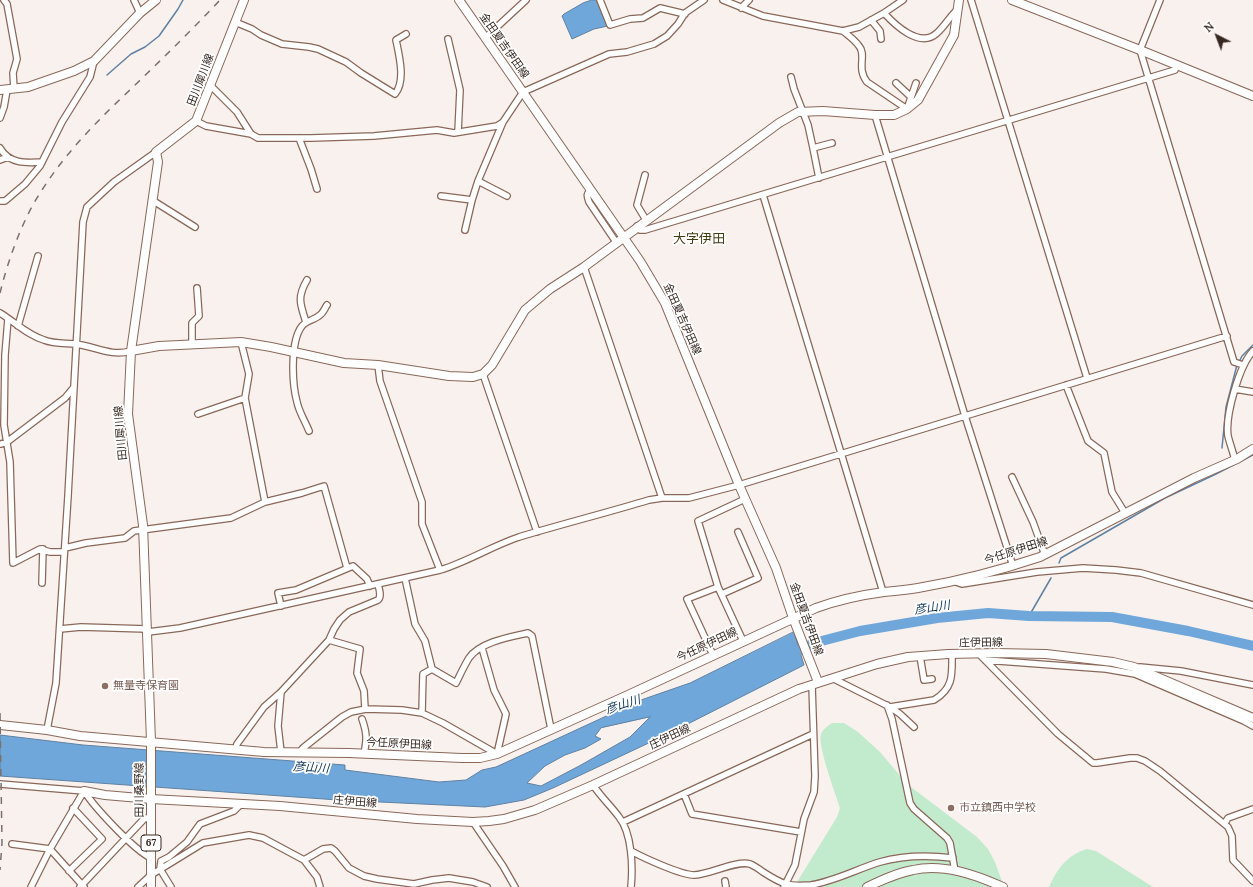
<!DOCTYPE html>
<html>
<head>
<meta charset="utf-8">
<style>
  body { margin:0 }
  #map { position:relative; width:1253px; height:887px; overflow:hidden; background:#f9f1ee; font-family:Lora,serif }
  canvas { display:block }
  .north { position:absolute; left:1197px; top:16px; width:40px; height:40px; -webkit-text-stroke:3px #fff; paint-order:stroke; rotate:318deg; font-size:11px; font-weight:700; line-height:16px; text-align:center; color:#362821 }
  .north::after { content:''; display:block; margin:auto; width:14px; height:18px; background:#362821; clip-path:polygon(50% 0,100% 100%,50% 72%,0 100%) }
</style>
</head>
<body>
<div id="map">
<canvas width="1253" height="887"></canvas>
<div class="north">N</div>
</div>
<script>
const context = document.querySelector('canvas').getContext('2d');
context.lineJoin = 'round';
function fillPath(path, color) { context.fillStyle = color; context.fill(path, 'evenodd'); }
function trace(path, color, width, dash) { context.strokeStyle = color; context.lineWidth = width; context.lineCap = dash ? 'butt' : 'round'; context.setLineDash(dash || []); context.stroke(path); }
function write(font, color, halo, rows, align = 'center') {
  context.font = font + ' Lora,"Noto Sans JP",serif'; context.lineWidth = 3.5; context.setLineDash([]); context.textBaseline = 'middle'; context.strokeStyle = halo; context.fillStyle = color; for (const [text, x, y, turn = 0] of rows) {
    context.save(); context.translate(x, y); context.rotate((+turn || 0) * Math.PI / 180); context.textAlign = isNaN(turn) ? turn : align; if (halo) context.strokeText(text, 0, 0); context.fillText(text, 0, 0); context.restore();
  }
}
fillPath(new Path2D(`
  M832,723h12l14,9 22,20 27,32 70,53 11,12 7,13 9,25h-210l43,-70 3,-9c-4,-13 -23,-63 -19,-74 2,-5 7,-8 11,-11z
  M1087,849l9,2 57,36h-104c8,-18 18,-32 38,-38z`), '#c2eacc');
const water = new Path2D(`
  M592,0h5l11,26 -14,3 -22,10 -10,-23 2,-2 19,-11z
  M794,632l10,33 -134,68 -117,55 -29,12 -39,7 -147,-7 -338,-24v-41l83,10 262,20v5l94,12 27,-2 16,-10 14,-3 145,-67 49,-17zM650,717l-20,20 -49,28 -40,21 -14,-3 18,-17 20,-11 20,-7 16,-9 -6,-3 6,-8z`);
fillPath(water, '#70a7da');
trace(water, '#5f81a2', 1);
trace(new Path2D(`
  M107,75l24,-21 14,-7 14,-11 19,-27 5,-9
  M1239,362l3,-6 11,-11
  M1222,448l4,-41 11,-42
  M1059,563l2,-5 104,-60 51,-24 37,-19
  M1029,616l22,-38`), '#5f81a2', 1.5);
trace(new Path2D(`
  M788,656l26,-13 46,-12 77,-13 51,-5 41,3 83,1 76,14 65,15`), '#70a7da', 10);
const street = new Path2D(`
  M4,0l3,4 10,55 -4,14 1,16
  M134,0l6,13
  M600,0l10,25 20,-6 13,-1 17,-10 25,6
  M723,0l40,16 80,15 16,-4 25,-14 19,-13
  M971,0l116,378
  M1160,0l-20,50 94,312 9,3
  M741,8l8,-8
  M884,13c11,12 36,36 53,20 8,-7 13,-17 21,-24
  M871,20l9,11 1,8
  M235,22l17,7 9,6 21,9 27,3 9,2 28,13 15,11 34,21c11,-13 4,-39 1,-54l10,-6
  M843,31c5,4 12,9 16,15 8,9 -3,22 8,36l40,27 9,-26
  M485,38l41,-38
  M448,39l12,51 -2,42
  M791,77l3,12 14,36 5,23
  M896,83l15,14
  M211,86l26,26 14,22
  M875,115l90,301 48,150
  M0,118l4,-11 3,-17
  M196,121l10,5 45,8 7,4h53l63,-2 63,-6 17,3 43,-7 6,-4 20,-30 86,-38 18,-2 27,-8 13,-8 11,-12 7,-11 19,-13
  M299,138l12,31 6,20
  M0,148c9,16 26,15 42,14
  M0,160l8,-3
  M645,175l-8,30 9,15
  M819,178l-6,-30 19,-5
  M478,181l29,15
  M591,190c-5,4 -4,6 -2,12l27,40
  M763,195l120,397
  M441,196l31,4 6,-19 25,-59
  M152,200l43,27
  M0,201h5l20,-17 15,-18 22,-44 28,-45 4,-16
  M637,226l3,4h5l530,-160 1,-4
  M465,230l7,-30
  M584,267l78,231
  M0,313c15,9 27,22 44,27 10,4 20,3 31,4 20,2 35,13 56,7
  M8,319l-3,36 -1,70 6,37 3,101 27,-14 10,3h14
  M306,322c-6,-18 -9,-25 1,-42
  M18,326l20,-70
  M241,342l8,32 -4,24 20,104
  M192,344v-21l7,-7 -2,-28
  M378,365l2,16 42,121v22l18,46
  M483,374l54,158
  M1066,385l22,56 16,12 8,39 13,21
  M1235,389l18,3
  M198,414l47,-16
  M309,431c-4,-10 -10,-19 -12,-29 -5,-18 -7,-61 5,-76 5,-6 13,-6 18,-11 3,-2 5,-7 7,-10
  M1,444l6,-2 58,-44 9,-11
  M1235,460c-2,-8 -5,-16 -7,-24 -3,-20 11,-70 25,-85
  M1012,477l21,45 12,33
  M65,548l21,-5 39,-5 9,-7 97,-13 34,-16 37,-9 22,-7 23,82
  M405,578l10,46 10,17 7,28 24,14c4,-8 8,-17 13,-25 11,-16 41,-21 59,-25l4,3 19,93
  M953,581l9,3 75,-12 46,-4 33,2 25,3 112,32
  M42,583l1,-34
  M722,594l36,-16 -20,-46
  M281,606l-3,-13 18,-3 57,-24 14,13 3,7
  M60,629l21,-2 66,2
  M148,632l32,-4 260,-58c27,-8 52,-24 79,-33 43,-13 87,-24 130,-37l13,-2h27l50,-13 488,-149
  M329,640l31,9 -3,24 7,18 1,18
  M743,641l-25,-54 -20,-66 47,-22
  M978,653l80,81 35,29h4l33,-5h7l8,3 15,10 68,56 4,9 1,24 20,21
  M713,655l-26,-56 31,-12
  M920,656l4,24 8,-1
  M985,660l121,9 29,5 109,47 9,5
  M1140,667l41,4 72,14
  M832,678l58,29 10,7 14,13
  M281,692l-3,34 3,26
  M887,705l5,14 18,84 4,6 33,29 3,5 5,28
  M890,707l44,-7c20,-12 18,-26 18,-46
  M422,713l1,-39 9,-5
  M362,719c5,14 5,20 2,35
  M47,730l9,-47 12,-187 15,-274 4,-15 27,-25 42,-30
  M235,750l2,-6 27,-37 17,-15 48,-52 5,-11 6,-9 9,-8 29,-12c4,-4 1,-11 0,-16
  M300,752l3,-4 39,-31 9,-5 15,-3 36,1 20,3 21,10 54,31 9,-40 -12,-24 -12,-42
  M0,784l84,7
  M593,785c8,12 18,21 26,32 13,16 14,50 12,70
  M84,791c11,17 50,59 67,67
  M684,794l8,20 109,18
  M473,822l30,44 12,21
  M623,822l190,-88
  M1225,823l3,-5 25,-9
  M12,844l38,5 34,38
  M631,851c13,7 50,24 63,24 15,0 42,-15 56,-11 5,2 9,5 13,8 19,12 24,15 48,13 24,-4 46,-16 69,-23 24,-7 48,-7 73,-4
  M304,860l19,-11 8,-1 4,3 14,17 15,8 13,3 37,5 18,-4 17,-2 24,4 14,5
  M69,871l33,-32 -29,-31
  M725,881l1,6
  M31,887l19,-38 34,-58
  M80,887l64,-68 7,-2
  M138,887l13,-12 52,-32 46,-8 14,3 41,22 13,17 3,10
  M171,887l-11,-18 1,-8 8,-4 18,-15 13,-18 34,-13 7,-7
  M784,887l11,-22 9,-46 10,-27 1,-16 -3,-91`);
const secondary = new Path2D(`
  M459,0l181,261 25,42 74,182 37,83 17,50 25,64
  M1012,0l128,50 113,46
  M0,90l28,-3 46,-16 20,-10 46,-48 16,-13
  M131,351l28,-5 82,-4 30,5 73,16 34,2 71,11 24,1 10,-3 9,-9 33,-55 25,-21 34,-22 195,-144 19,-11 25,-1 52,4h19l13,-6 11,-9 36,-65 5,-35
  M0,725l47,5 33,6 184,16 85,1 113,5h18l17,-4 131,-59 188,-87c22,-8 45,-13 68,-16 12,-1 23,-2 34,-4 41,-7 83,-18 122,-31l154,-79 43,-19 16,-10
  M151,741l-8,-216 -15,-111 3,-63 27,-189 -2,-10 40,-31 48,-121
  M84,791l21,4 46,4 129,7 137,13 56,3 16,-1 15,-2 31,-9 58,-25 206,-96 78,-25 31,-7 40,-3 48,-1 50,1 67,8 21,5 119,51
  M867,887c15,-7 30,-14 46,-17 30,-7 63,5 90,17`);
const primary = new Path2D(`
  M151,741v146`);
trace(street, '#8a6859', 8);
trace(secondary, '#8a6859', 10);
trace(primary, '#8a6859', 10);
trace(street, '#fff', 5.5);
trace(secondary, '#fff', 8);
trace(primary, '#fff', 8);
trace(new Path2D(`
  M0,293c8,-33 23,-75 42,-103 25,-39 57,-71 90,-102 30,-29 60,-58 88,-88
  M0,713l2,130 -2,27`), '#7c706a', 1.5, [7, 7]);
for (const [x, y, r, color] of [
  [105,686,4,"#8d6e63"],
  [951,808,4,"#8d6e63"]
]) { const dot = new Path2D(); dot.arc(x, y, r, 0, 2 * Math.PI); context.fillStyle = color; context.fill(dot); trace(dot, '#fff', 1.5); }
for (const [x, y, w] of [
  [151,843,20]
]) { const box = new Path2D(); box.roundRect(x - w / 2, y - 8, w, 16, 3); context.fillStyle = '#fff'; context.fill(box); trace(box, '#362821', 1); }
write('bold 10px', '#362821', null, [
  ["67",151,843]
]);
write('11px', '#362821', '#fff', [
  ["金田夏吉伊田線",504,46,55],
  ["田川犀川線",201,80,-69],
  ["金田夏吉伊田線",682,319,66],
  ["田川犀川線",121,433,-95],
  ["今任原伊田線",1016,551,-18],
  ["金田夏吉伊田線",806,619,70],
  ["庄伊田線",981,643,-1],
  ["今任原伊田線",707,645,-25],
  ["庄伊田線",670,737,-25],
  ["今任原伊田線",399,744,3],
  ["田川桑野線",140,790,-90],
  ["庄伊田線",355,802,5]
]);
write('11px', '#785e54', '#fff', [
  ["無量寺保育園",113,686],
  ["市立鎮西中学校",959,808]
], 'left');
write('italic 12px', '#0d3558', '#fff', [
  ["彦山川",932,608,-8],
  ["彦山川",623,705,-18],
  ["彦山川",311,768,4]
]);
write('13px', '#413e15', '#fff', [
  ["大字伊田",699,239]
]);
</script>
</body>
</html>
